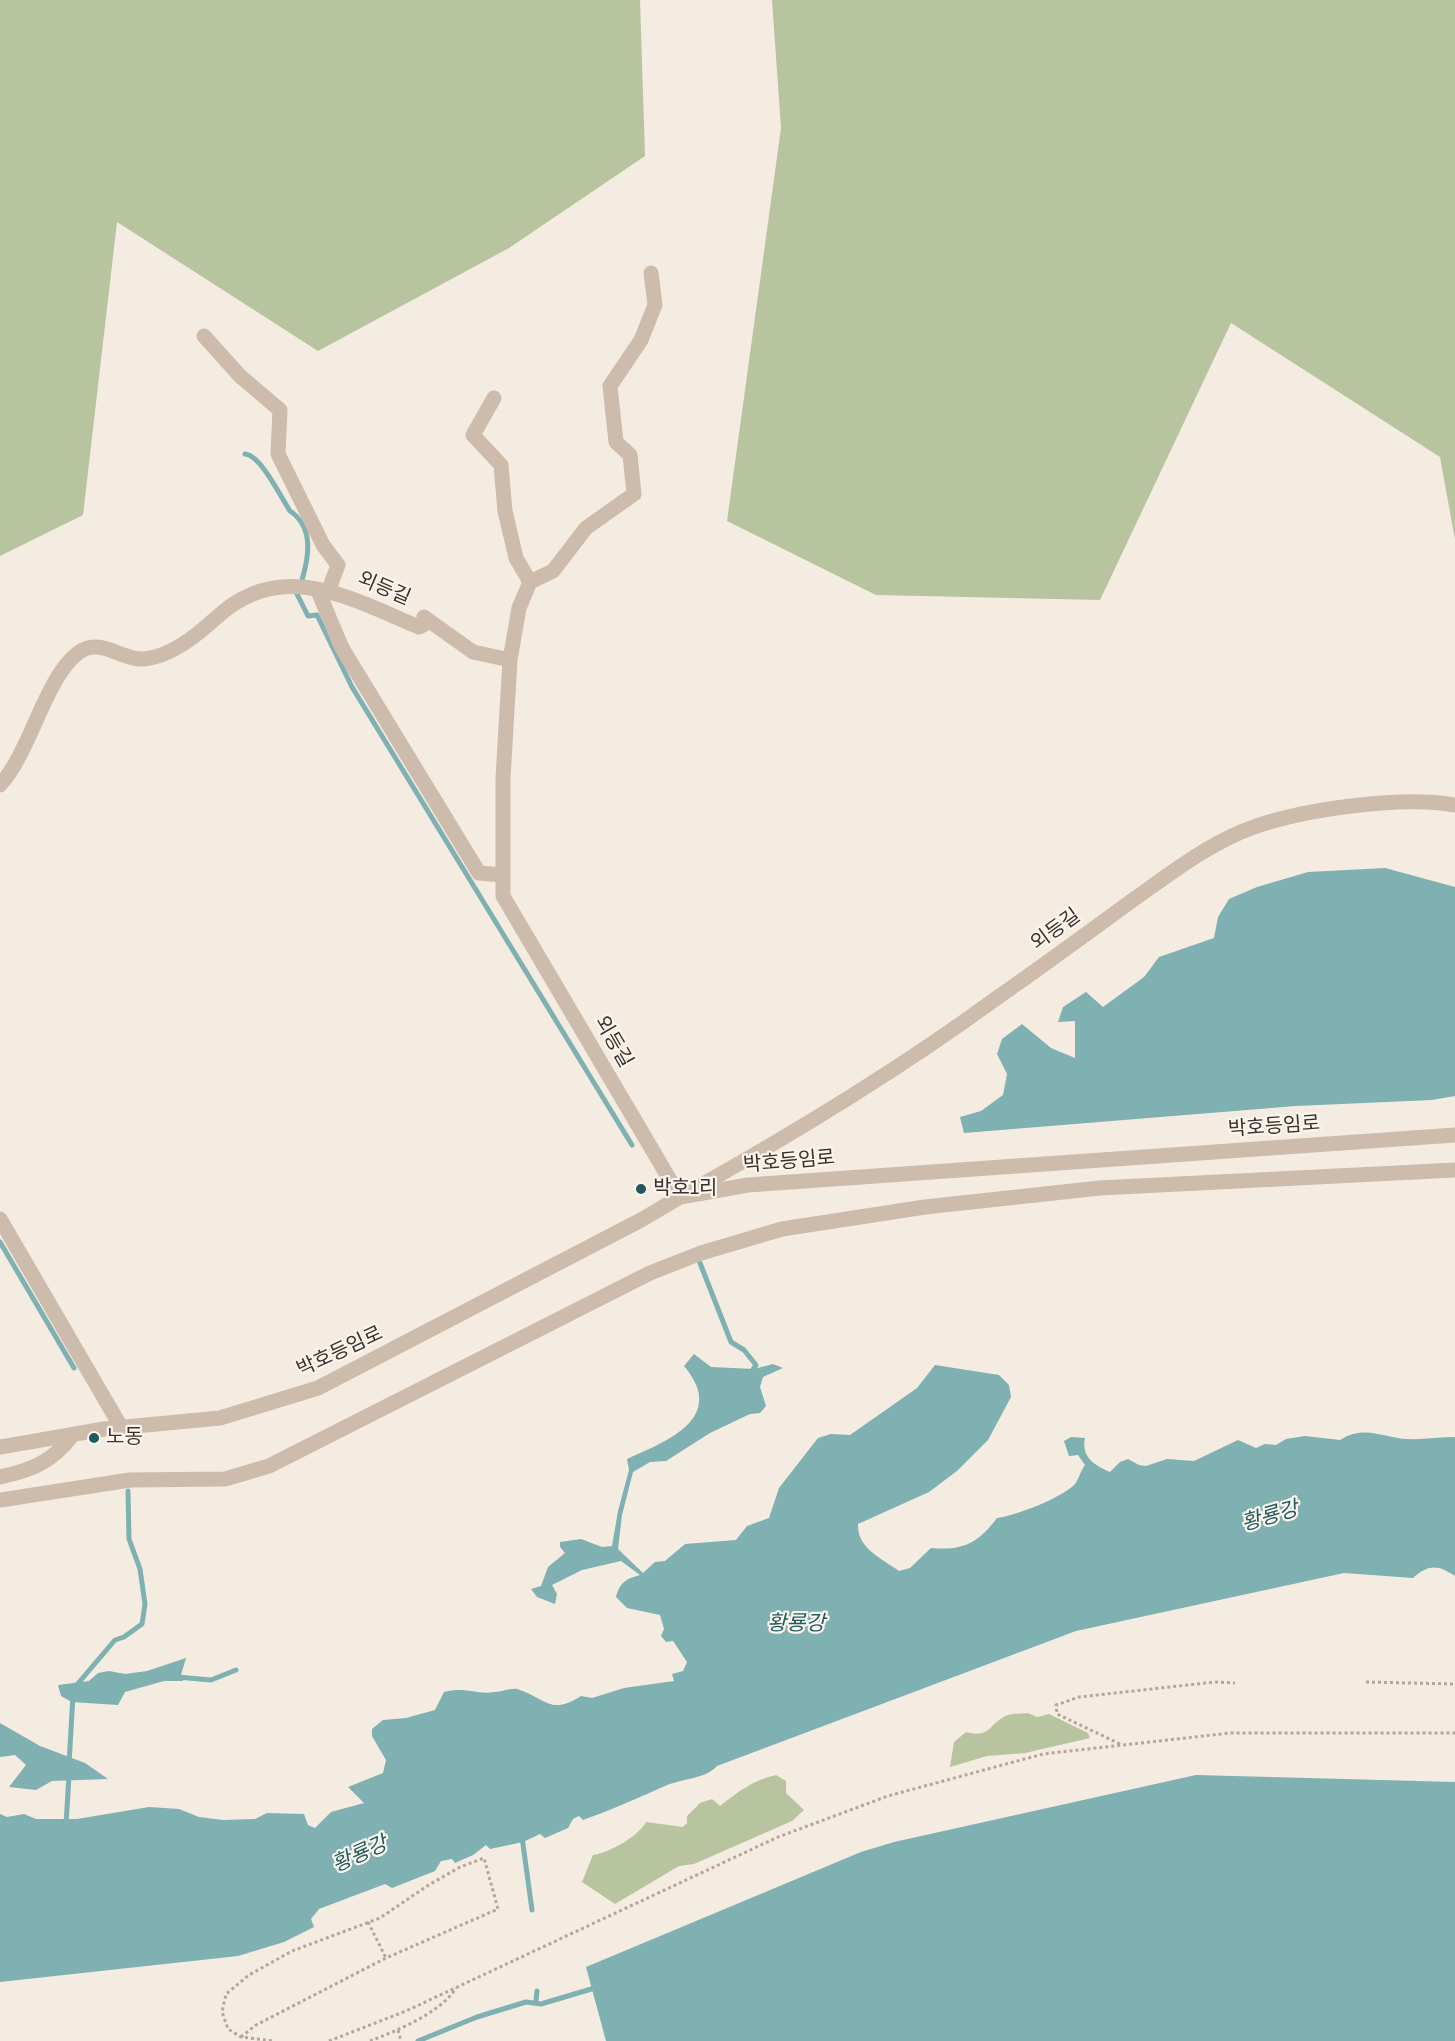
<!DOCTYPE html>
<html>
<head>
<meta charset="utf-8">
<style>
  body { margin:0 }
  canvas { display:block; background:#f4ebe1 }
</style>
</head>
<body>
<canvas width="1455" height="2041"></canvas>
<script>
const context = document.querySelector('canvas').getContext('2d');
context.lineJoin = 'round';
function fillPath(path, color) { context.fillStyle = color; context.fill(path, 'evenodd'); }
function trace(path, color, width, dash) { context.strokeStyle = color; context.lineWidth = width; context.lineCap = dash ? 'butt' : 'round'; context.setLineDash(dash || []); context.stroke(path); }
function write(font, color, halo, rows, align = 'center') {
  context.font = font + ' "Archivo Narrow","Noto Sans KR",sans-serif'; context.lineWidth = 4.5; context.setLineDash([]); context.textBaseline = 'middle'; context.strokeStyle = halo; context.fillStyle = color; for (const [text, x, y, turn = 0] of rows) {
    context.save(); context.translate(x, y); context.rotate((+turn || 0) * Math.PI / 180); context.textAlign = isNaN(turn) ? turn : align; if (halo) context.strokeText(text, 0, 0); context.fillText(text, 0, 0); context.restore();
  }
}
fillPath(new Path2D(`
  M0,0h640l5,156 -136,92 -191,103 -201,-129 -34,293 -83,41z
  M772,0h683v540l-15,-83 -209,-134 -131,277 -224,-5 -149,-74 54,-393z
  M1028,1713l9,4 12,-3 39,19 2,5 -65,15 -38,3 -37,11 4,-25 12,-10c26,7 22,-9 42,-17 6,-2 14,-1 20,-2z
  M776,1775l10,6v12l18,17 -12,11 -98,43 -15,2 -64,38 -33,-22 11,-27c16,-2 46,-19 53,-33l37,5 4,-4v-7l13,-13 12,-4 8,7c18,-14 33,-26 56,-31z`), '#b8c4a0');
fillPath(new Path2D(`
  M1385,868l70,19v209l-23,4 -136,6 -332,27 -4,-16 21,-6 22,-16 4,-21 -10,-20 5,-15 20,-15 29,24 24,10v-37l-17,1 5,-15 23,-15 17,15 41,-30 15,-20 55,-19 4,-21 11,-18 28,-12 51,-15z
  M694,1354l17,13 43,2 19,-5 10,4 -20,9 -3,10 6,19 -6,7 -10,1 -40,19 -44,28 -16,1 -17,10 -11,43 -4,34 25,24 12,-11 10,-1 20,-17 51,-4 11,-14 22,-8 10,-30 39,-50 13,-4 19,1 67,-47 18,-23 64,10 10,10 2,12 -23,43 -31,31 -28,21 -71,32c-1,24 23,34 41,47l11,-3 21,-20c32,3 47,-5 66,-30 18,-2 64,-20 77,-33 5,-5 6,-14 11,-20l-7,-10 -9,1 -5,-15 7,-4 14,1c-4,19 9,27 25,34l10,-10 8,-3 11,6 7,1 21,-7 27,2 44,-21 18,8 9,-4 11,1 10,-6 19,-3 35,4c23,-16 44,-2 68,-1 15,1 31,-2 47,-2v139c-16,-10 -25,-13 -42,2l-69,-5 -268,58 -359,135c-13,14 -35,12 -52,20 -27,12 -54,24 -82,34l-4,-4 -6,3 -5,9 -23,10 -5,-4 -17,8 -33,7 -4,-4 -13,10 -18,8 -3,-4 -11,2 -6,10 -43,17 -7,-4 -66,25 -8,10 3,8 -30,15 -46,14 -238,26v-168l7,3 17,-3 12,5h41l72,-12 30,2 20,8 24,3 32,-1 12,-6 37,1 4,11 7,3 16,-16 33,-9 -16,-16 35,-14 3,-13 -14,-24v-7l11,-9 23,-2 29,-8 9,-18c22,-6 31,3 51,0 6,0 16,-4 22,-3 29,9 33,27 64,7l11,2 32,-10 50,-7 -2,-7 11,-3 4,-9 -14,-21 -7,1 -5,-6 3,-7 -4,-14 -33,-7 -11,-11c4,-15 10,-18 24,-22l-19,-14 -39,9 -30,15 5,9 -2,10 -18,-7 -6,-8 10,-3 7,-19 17,-14 -5,-6v-5l21,-3 21,8 10,-1 6,-35 11,-41 -2,-11c40,-18 101,-41 57,-93z
  M186,1658l-5,17 2,6h-19l-39,11 -7,13 -46,-3 -11,-6 -3,-11 31,-4 9,-8 11,-2 16,3 22,-3z
  M0,1723l40,23 45,17 23,16 -56,2 -16,9 -27,-3 17,-22 -11,-10 -15,2z
  M1196,1775l259,7v259h-849l-20,-74 275,-115 33,-10z`), '#7fb0b2');
trace(new Path2D(`
  M245,454c16,1 36,44 45,57 24,16 19,45 12,69
  M296,592l12,24 9,-1 35,72 280,458
  M0,1242l74,126
  M700,1263l31,79 13,8 12,15 -6,9
  M177,1677l34,3 25,-10
  M75,1687l40,-47 9,-3 18,-13 3,-20 -5,-35 -11,-30 -1,-48
  M69,1764l4,-69
  M66,1824l3,-48
  M522,1837l10,73
  M536,2001l1,-10
  M418,2041l59,-24 49,-15 15,2 57,-17`), '#7fb0b2', 5);
trace(new Path2D(`
  M1366,1682l89,2
  M1120,1744l-63,-30 -1,-9 23,-8 136,-15 20,1
  M368,1922l18,36
  M398,2030l3,11
  M241,2037l15,-12 130,-67 112,-49 -14,-51 -24,9 -33,19 -47,32 -88,33 -43,24 -23,19 -4,18 6,17 13,8 33,4
  M329,2041l77,-30 372,-174 110,-41 155,-42 187,-21h225
  M370,2041c26,-10 71,-28 86,-53`), '#b9a596', 3, [3, 3]);
trace(new Path2D(`
  M651,273l4,32 -14,35 -31,46 6,56 14,13 4,39 -48,34 -33,43 -23,11 -11,26 -9,52 -7,118v118l177,301c108,-60 214,-124 314,-197 46,-32 91,-65 136,-98 36,-25 71,-53 111,-70 52,-22 159,-37 214,-27
  M204,336l36,40 40,34 -2,44 45,91 15,20 -10,27
  M494,398l-21,37 28,30 4,46 11,47 14,24
  M318,591l24,57 137,225 23,2
  M0,785c31,-34 45,-107 78,-132 21,-17 43,7 65,6 28,-2 54,-24 74,-42 65,-60 134,-18 202,10l6,-3 -1,-7 49,35 37,8
  M0,1219l121,208
  M0,1447l104,-18 116,-11 98,-30 323,-168 39,-23 68,-12 707,-50
  M0,1477c32,-7 52,-15 72,-41
  M0,1500l130,-20 95,-1 44,-13 381,-193 51,-20 81,-24 143,-22 175,-19 355,-18`), '#cdbbac', 15);
for (const [x, y, r, color] of [
  [641,1189,6,"#1f5a5e"],
  [94,1438,6,"#1f5a5e"]
]) { const dot = new Path2D(); dot.arc(x, y, r, 0, 2 * Math.PI); context.fillStyle = color; context.fill(dot); trace(dot, '#fbf5ee', 2); }
write('20px', '#3b302b', '#fbf5ee', [
  ["외등길",384,589,23],
  ["외등길",1056,930,-36],
  ["외등길",613,1042,60],
  ["박호등임로",1274,1127,-4],
  ["박호등임로",789,1162,-5],
  ["박호등임로",340,1352,-25]
]);
write('20px', '#3b302b', '#fbf5ee', [
  ["박호1리",653,1189],
  ["노동",106,1438]
], 'left');
write('italic 21px', '#1f5a5e', '#fbf5ee', [
  ["황룡강",1270,1517,-16],
  ["황룡강",796,1624],
  ["황룡강",360,1855,-24]
]);
</script>
</body>
</html>
